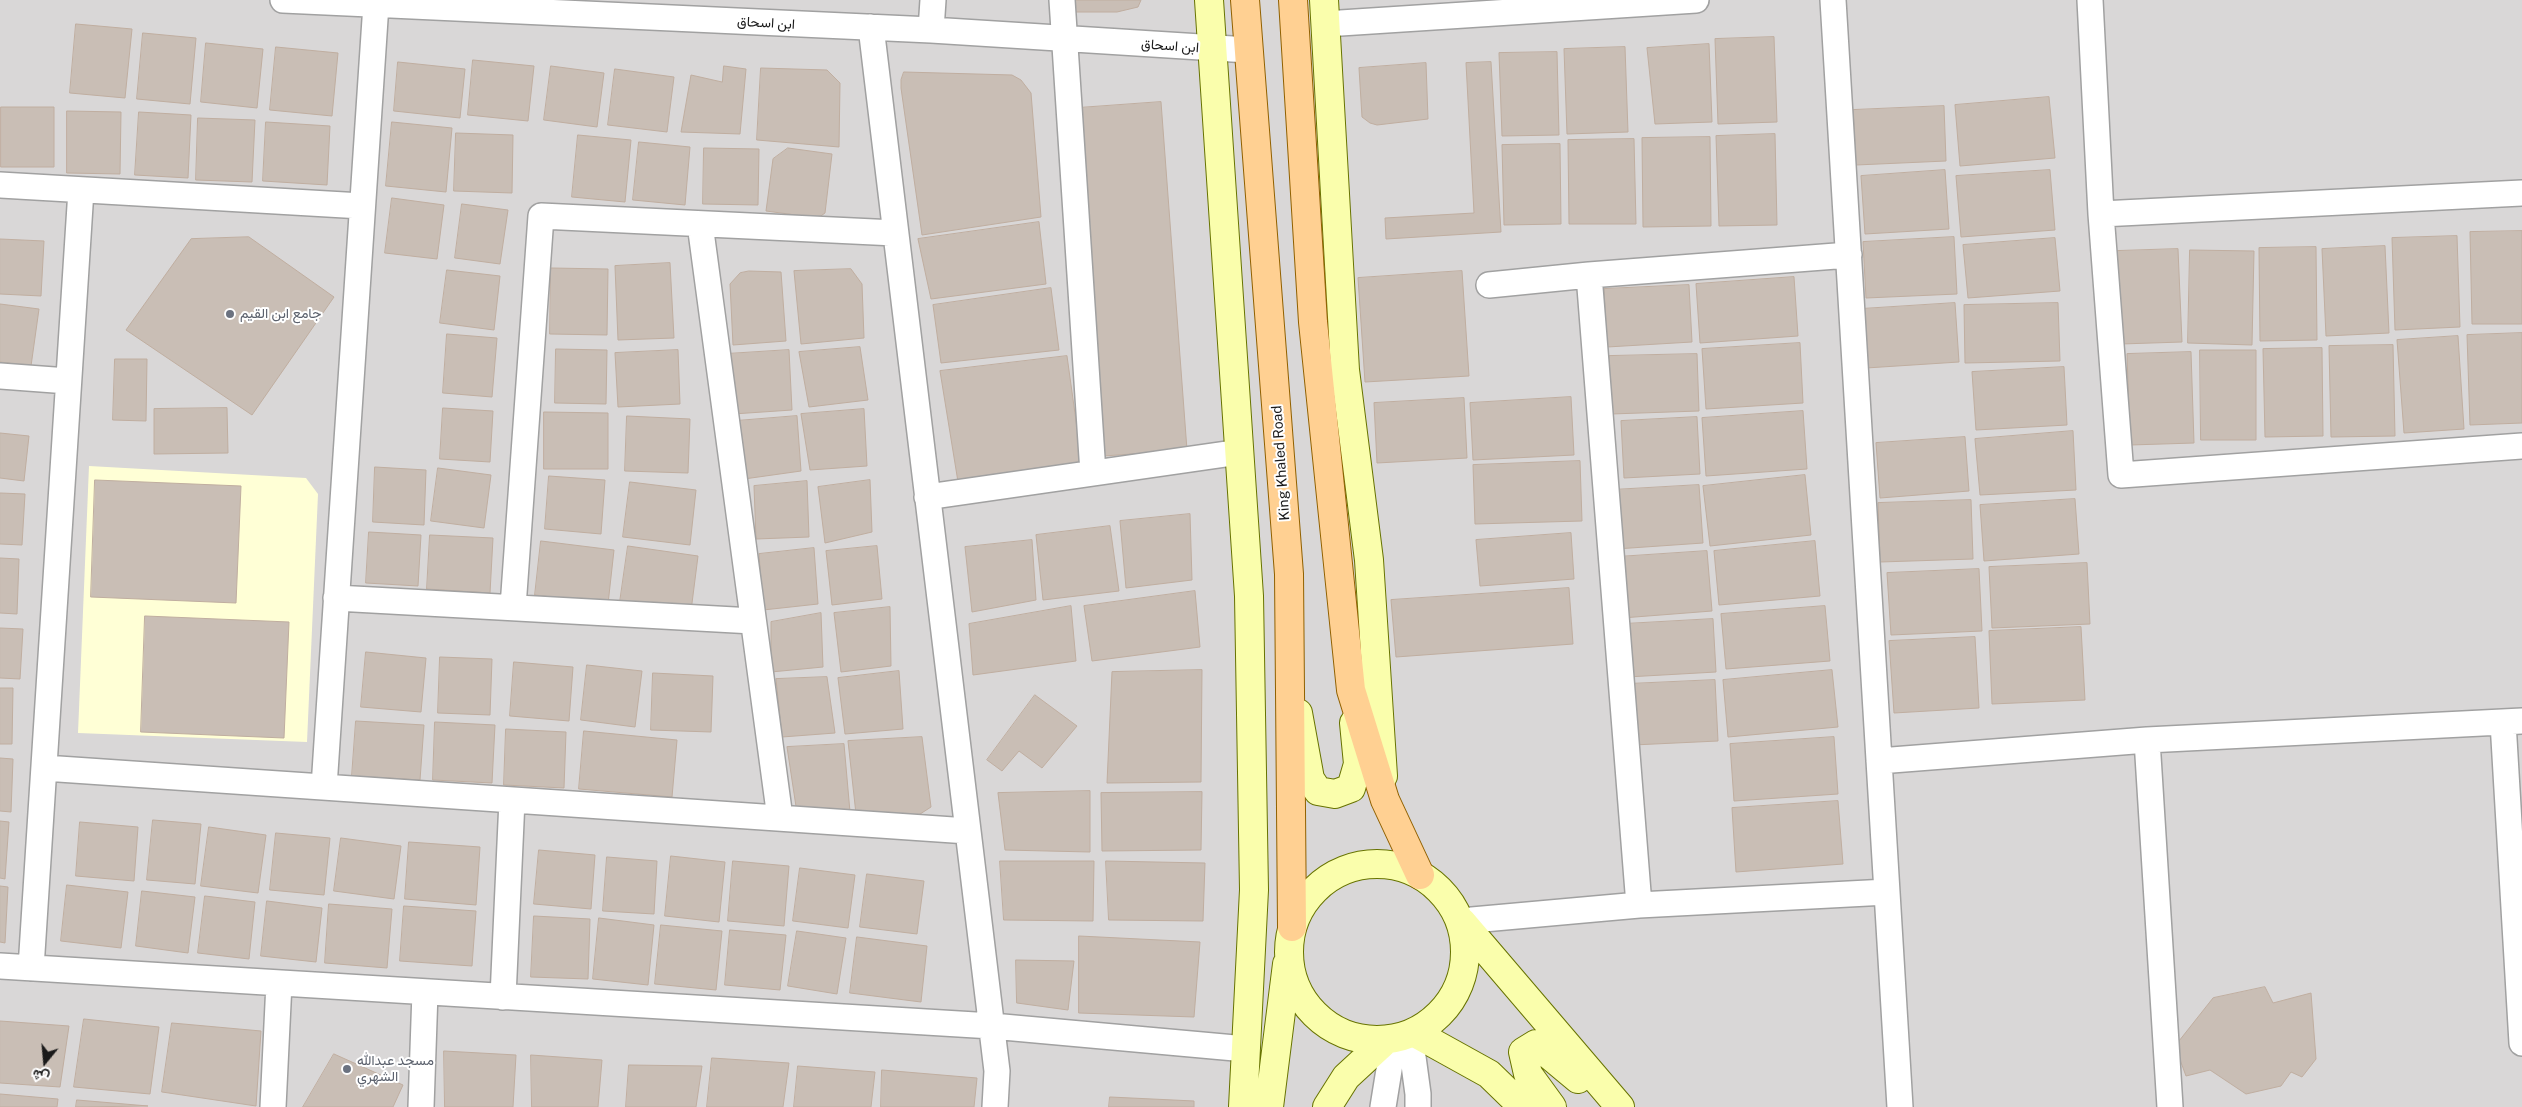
<!DOCTYPE html>
<html>
<head>
<meta charset="utf-8">
<style>
  body { margin:0 }
  #map { position:relative; width:2522px; height:1107px; overflow:hidden; background:#ede8df; font-family:"Public Sans",Vazirmatn,sans-serif }
  canvas { display:block }
  .north { position:absolute; left:20px; top:1037px; width:50px; height:50px; -webkit-text-stroke:4px #fff; paint-order:stroke; rotate:197deg; font-size:14px; font-weight:700; line-height:20px; text-align:center; color:#1a1a1a }
  .north::after { content:''; display:block; margin:auto; width:18px; height:22px; background:#1a1a1a; clip-path:polygon(50% 0,100% 100%,50% 72%,0 100%) }
</style>
</head>
<body>
<div id="map">
<canvas width="2522" height="1107"></canvas>
<div class="north">ش</div>
</div>
<script>
const context = document.querySelector('canvas').getContext('2d');
context.lineJoin = 'round';
function fillPath(path, color) { context.fillStyle = color; context.fill(path, 'evenodd'); }
function trace(path, color, width, dash) { context.strokeStyle = color; context.lineWidth = width; context.lineCap = dash ? 'butt' : 'round'; context.setLineDash(dash || []); context.stroke(path); }
function write(font, color, halo, rows, align = 'center') {
  context.font = font + ' "Public Sans",Vazirmatn,sans-serif'; context.lineWidth = 4; context.setLineDash([]); context.textBaseline = 'middle'; context.strokeStyle = halo; context.fillStyle = color; for (const [text, x, y, turn = 0] of rows) {
    context.save(); context.translate(x, y); context.rotate((+turn || 0) * Math.PI / 180); context.textAlign = isNaN(turn) ? turn : align; if (halo) context.strokeText(text, 0, 0); context.fillText(text, 0, 0); context.restore();
  }
}
fillPath(new Path2D(`
  M0,0h2522v1107h-2522z`), '#d9d7d7');
fillPath(new Path2D(`
  M89,466l217,12 12,16 -11,248 -229,-9z`), '#ffffd6');
const building = new Path2D(`
  M1068,0h73l-3,7 -21,5h-48z
  M76,24l56,5 -7,69 -55,-5z
  M143,33l53,5 -6,66 -53,-5z
  M1774,37l3,85 -59,2 -3,-85z
  M206,43l57,6 -6,59 -56,-6z
  M1709,44l3,78 -57,2 -8,-76z
  M276,47l62,6 -6,63 -62,-6z
  M1625,47l3,85 -61,2 -3,-85z
  M1557,52l2,83 -57,1 -3,-83z
  M473,60l61,6 -6,55 -60,-6z
  M398,62l67,7 -5,49 -66,-7z
  M1491,62l10,170 -115,7 -1,-21 89,-5 -8,-150z
  M1426,63l2,56 -51,6 -7,-2 -8,-6 -3,-49z
  M551,66l53,7 -7,54 -53,-7z
  M724,66l22,3 -6,65 -59,-2 10,-57 31,7z
  M761,68l66,2 13,13 -1,64 -82,-7z
  M615,69l59,8 -7,55 -59,-7z
  M904,72l108,3 9,5 10,13 10,124 -119,18 -21,-147v-8z
  M2049,97l6,61 -95,8 -5,-61z
  M1161,102l26,348 -83,6 -26,-348z
  M1944,106l2,55 -90,4 -3,-55z
  M1,107h53v60h-53z
  M67,111l54,1 -1,62 -53,-1z
  M139,112l52,3 -3,63 -53,-3z
  M198,118l57,2 -3,62 -56,-2z
  M266,122l64,4 -3,59 -64,-4z
  M392,122l60,6 -6,64 -60,-6z
  M456,133l57,2 -1,58 -58,-2z
  M1775,134l2,91 -58,1 -3,-90z
  M578,135l53,5 -6,62 -53,-5z
  M1710,137l1,89 -68,1 -1,-89z
  M1634,139l2,85h-67l-1,-84z
  M639,142l51,5 -5,58 -52,-5z
  M1560,144l1,80 -57,1 -2,-80z
  M704,148l55,1 -1,56 -55,-1z
  M788,148l44,6 -7,59 -7,5 -52,-7 7,-52z
  M1945,170l4,59 -84,5 -4,-58z
  M2050,170l5,60 -94,7 -5,-61z
  M392,198l52,7 -7,54 -52,-6z
  M462,204l46,6 -8,54 -45,-6z
  M1039,222l7,62 -115,15 -13,-60z
  M2522,231v93h-50l-2,-92z
  M2457,236l3,91 -65,3 -3,-92z
  M249,237l85,60 -82,118 -126,-85 65,-91z
  M1954,237l3,57 -91,4 -3,-56z
  M2055,238l5,53 -92,7 -5,-53z
  M0,239l44,2 -3,55 -41,-2z
  M2385,246l4,87 -63,3 -4,-87z
  M2316,247l1,93 -57,1 -1,-93z
  M2178,249l4,93 -61,2 -4,-93z
  M2190,250l64,1 -2,94 -64,-2z
  M670,263l4,75 -56,2 -3,-74z
  M551,268l57,1 -1,66 -57,-1z
  M851,269l11,15 2,54 -63,6 -7,-73z
  M447,270l53,6 -6,54 -54,-7z
  M749,271l32,1 5,69 -53,4 -3,-61 10,-11z
  M1462,271l7,105 -104,6 -7,-104z
  M1794,277l4,59 -98,7 -4,-59z
  M1689,285l3,57 -85,5 -3,-58z
  M1051,288l8,62 -118,13 -8,-58z
  M1955,303l4,59 -93,6 -5,-59z
  M2058,303l2,58 -95,2 -1,-58z
  M0,304l39,5 -8,57 -31,-4z
  M2522,333v90l-52,2 -3,-90z
  M447,334l50,4 -5,59 -49,-4z
  M2458,336l6,93 -60,4 -7,-93z
  M1800,343l3,60 -97,6 -4,-60z
  M2393,345l2,91 -64,1 -2,-91z
  M860,347l8,53 -59,7 -10,-55z
  M2322,348l1,88 -58,1 -2,-88z
  M556,349l51,1 -1,54 -51,-1z
  M678,350l2,54 -62,3 -3,-54z
  M789,350l3,60 -59,4 -7,-60z
  M2200,350h56v90h-55z
  M2191,352l3,91 -64,2 -3,-91z
  M1697,354l2,57 -88,3 -2,-58z
  M1067,356l16,115 -124,17 -19,-117z
  M115,359h32l-1,62 -33,-1z
  M2064,367l3,58 -91,5 -4,-58z
  M1571,397l3,58 -101,5 -3,-57z
  M1464,398l3,60 -90,5 -3,-60z
  M227,408l1,45 -74,1v-45z
  M443,408l50,3 -3,51 -50,-3z
  M864,409l3,57 -57,4 -9,-56z
  M1803,411l4,58 -101,7 -4,-58z
  M544,412l64,1v56h-64z
  M627,416l63,3 -2,54 -63,-2z
  M797,416l4,55 -57,8 -8,-58z
  M1697,417l3,57 -76,4 -3,-57z
  M2073,431l3,59 -96,5 -5,-56z
  M0,433l29,3 -5,45 -24,-3z
  M1965,437l4,54 -89,7 -4,-55z
  M1580,461l2,60 -107,3 -2,-59z
  M375,467l51,3 -2,55 -51,-3z
  M438,468l53,7 -7,53 -53,-7z
  M1805,475l6,60 -101,11 -7,-60z
  M549,476l56,4 -4,54 -56,-5z
  M95,480l146,6 -5,117 -145,-6z
  M870,480l2,52 -47,11 -7,-56z
  M807,481l2,56 -53,2 -2,-53z
  M630,482l66,8 -6,55 -67,-8z
  M1699,485l4,58 -87,6 -4,-59z
  M0,493l25,1 -3,51 -22,-1z
  M2075,499l4,55 -95,7 -4,-56z
  M1971,500l2,59 -93,3 -2,-59z
  M1190,514l2,66 -66,8 -6,-67z
  M1110,526l9,65 -76,9 -7,-65z
  M369,532l52,3 -3,51 -52,-3z
  M1571,533l3,46 -94,7 -4,-46z
  M430,535l63,3 -3,55 -63,-4z
  M1032,540l4,60 -64,12 -7,-65z
  M541,541l73,9 -6,54 -73,-9z
  M1815,541l5,55 -101,9 -5,-54z
  M628,546l70,10 -7,55 -71,-9z
  M877,546l5,53 -50,6 -6,-54z
  M814,548l4,56 -55,6 -4,-56z
  M1707,551l5,60 -90,7 -5,-61z
  M0,558l19,1 -2,55 -17,-1z
  M2087,563l3,61 -98,4 -3,-61z
  M1979,569l3,62 -91,4 -4,-62z
  M1569,588l4,56 -177,13 -5,-57z
  M1195,591l5,56 -108,14 -8,-55z
  M1071,606l5,55 -103,14 -4,-51z
  M1825,606l5,55 -104,8 -5,-55z
  M890,607l1,59 -50,6 -7,-59z
  M821,613l2,54 -52,5v-50z
  M145,616l144,6 -5,116 -143,-6z
  M1713,619l3,53 -89,5 -3,-53z
  M2081,627l4,73 -93,4 -3,-73z
  M0,628l23,1 -3,50 -20,-1z
  M1975,637l4,71 -85,5 -5,-72z
  M366,652l60,6 -5,54 -60,-5z
  M440,657l52,2 -2,56 -52,-2z
  M514,662l59,5 -4,54 -59,-5z
  M587,665l55,6 -7,56 -54,-7z
  M1202,670l-1,112 -94,1 5,-111z
  M1832,670l6,57 -110,10 -5,-57z
  M899,671l4,58 -58,5 -7,-56z
  M653,673l60,3 -2,56 -60,-2z
  M827,677l8,56 -53,4 -6,-58z
  M1715,680l3,61 -85,4 -5,-61z
  M0,688h13l-1,56h-12z
  M1035,695l42,31 -35,42 -23,-17 -17,20 -15,-11z
  M356,721l68,4 -4,55 -68,-4z
  M435,722l60,3 -3,58 -59,-3z
  M506,729l60,3 -2,56 -60,-3z
  M584,731l93,9 -5,57 -93,-8z
  M922,737l9,70 -14,9 -61,-2 -8,-73z
  M1834,737l4,57 -104,7 -4,-57z
  M844,744l6,68 -53,1 -10,-66z
  M0,758l13,1 -2,53 -11,-1z
  M1090,791v61l-85,-2 -7,-57z
  M1202,792l-1,58 -99,1 -1,-58z
  M1838,801l5,63 -107,8 -4,-64z
  M153,820l48,4 -6,60 -48,-4z
  M0,821l9,1 -4,57 -5,-1z
  M80,822l58,5 -4,54 -58,-5z
  M209,827l57,8 -8,58 -57,-7z
  M276,833l54,5 -6,57 -54,-5z
  M341,838l60,8 -7,53 -60,-8z
  M409,842l71,5 -4,58 -71,-6z
  M539,850l56,5 -4,54 -57,-5z
  M671,856l54,6 -6,60 -54,-6z
  M607,857l50,4 -3,53 -51,-3z
  M733,861l56,5 -5,60 -56,-5z
  M1000,861h94l-1,60 -89,-1z
  M1106,861l99,2 -2,58 -94,-1z
  M800,868l55,7 -7,53 -55,-7z
  M867,874l57,7 -7,53 -57,-7z
  M67,885l61,7 -7,56 -60,-7z
  M0,886l8,1 -3,56 -5,-1z
  M142,891l53,6 -7,56 -52,-7z
  M205,896l50,6 -6,57 -51,-6z
  M267,901l55,7 -6,54 -55,-6z
  M329,904l63,5 -5,59 -62,-5z
  M404,906l72,5 -4,55 -72,-5z
  M534,916l56,3 -2,60 -57,-2z
  M599,918l55,7 -6,60 -55,-6z
  M661,925l61,6 -6,59 -61,-6z
  M730,930l56,5 -6,55 -55,-5z
  M797,931l49,7 -9,56 -49,-8z
  M1079,936l121,6 -6,75 -115,-4z
  M857,937l70,9 -6,56 -71,-9z
  M1016,960l58,1 -6,49 -51,-7z
  M2265,987l8,16 38,-10 5,66 -14,18 -11,-5 -10,14 -35,8 -36,-24 -24,6 -11,-30 38,-48z
  M84,1019l75,8 -9,67 -76,-7z
  M0,1021l69,5 -9,61 -60,-4z
  M172,1023l89,8 -5,75 -94,-14z
  M444,1051l72,4 -3,52h-68z
  M334,1054l69,31 -10,22h-90z
  M531,1055l71,5 -4,47h-66z
  M712,1058l77,5 -6,44h-76z
  M629,1065l73,1 -6,41h-70z
  M798,1066l77,6 -4,35h-77z
  M882,1070l95,8 -3,29h-93z
  M0,1094l58,5 -1,8h-57z
  M1110,1097l84,4v6h-85z
  M77,1100l71,6 -72,1z`);
fillPath(building, '#c9beb5');
trace(building, '#c0aea0', 1);
const street = new Path2D(`
  M283,0l648,30 317,20
  M1062,0l31,473
  M1833,0l67,1107
  M2090,0l11,214 20,261 401,-29
  M1325,24l371,-24
  M871,27l126,1044 -2,36
  M931,30l2,-30
  M0,185l362,21
  M2101,214l421,-21
  M700,224l80,594
  M1589,275l260,-20
  M1489,285l100,-10 50,630
  M0,376l68,5
  M927,497l313,-45
  M336,598l417,23
  M513,607l28,-391 354,17
  M2503,722l19,321
  M2147,740l23,367
  M1879,761l268,-21 375,-19
  M44,768l924,63
  M324,787l52,-783
  M1461,921l178,-16 248,-13
  M0,966l992,60 254,23
  M31,968l50,-778
  M503,997l9,-197
  M1410,1035l8,59v13
  M273,1107l6,-124
  M421,1107l4,-115
  M1383,1107l11,-68`);
const secondary = new Path2D(`
  M1209,0l40,596 5,294 -11,217
  M1324,0l21,370 24,190 14,216
  M1298,713l12,66 8,12 17,3 16,-6 7,-24 -4,-41
  M1289 952a88 88 0 1 1 176 0a88 88 0 1 1-176 0Z
  M1462,922l158,185
  M1415,1033l74,41 34,33
  M1269,1107l18,-143
  M1327,1107l19,-30 39,-36
  M1552,1107l-24,-33 -5,-22 13,-8 42,35`);
const primary = new Path2D(`
  M1245,0l44,574 3,353
  M1293,0l20,322 38,368 34,110 35,75`);
trace(street, '#a1a1a1', 28);
trace(secondary, '#677300', 30);
trace(primary, '#916100', 30);
trace(street, '#fff', 25);
trace(secondary, '#fafeac', 28);
trace(primary, '#ffd092', 28);
for (const [x, y, r, color] of [
  [230,314,5,"#6b7280"],
  [347,1069,5,"#6b7280"]
]) { const dot = new Path2D(); dot.arc(x, y, r, 0, 2 * Math.PI); context.fillStyle = color; context.fill(dot); trace(dot, '#fff', 2); }
write('14px', '#1a1a1a', '#fff', [
  ["ابن اسحاق",766,23,3],
  ["ابن اسحاق",1170,46,4],
  ["King Khaled Road",1281,463,-94]
]);
write('14px', '#5b616d', '#fff', [
  ["جامع ابن القيم",240,314],
  ["مسجد عبدالله",357,1061],
  ["الشهري",357,1077]
], 'left');
</script>
</body>
</html>
